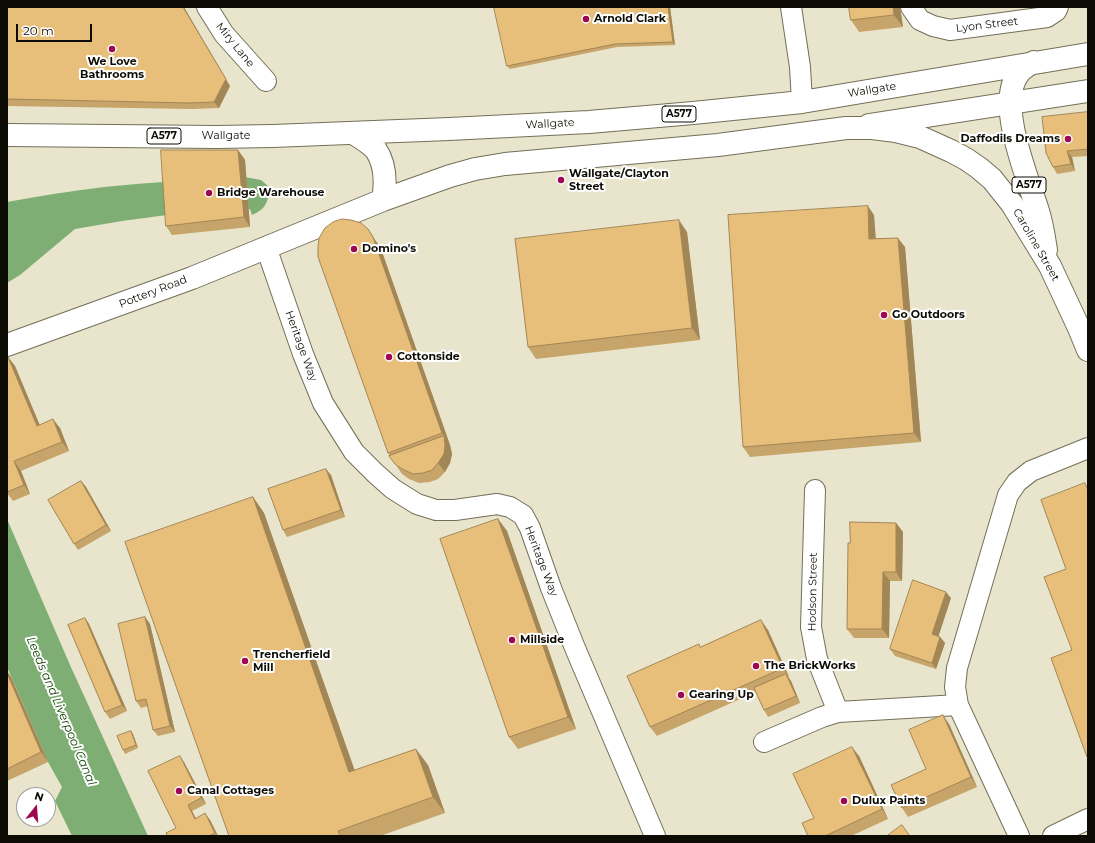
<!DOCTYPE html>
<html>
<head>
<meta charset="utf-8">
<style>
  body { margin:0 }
  #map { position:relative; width:1095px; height:843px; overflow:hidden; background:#e9e5cc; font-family:Montserrat,sans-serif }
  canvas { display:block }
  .frame { position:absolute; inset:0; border:8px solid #0d0c04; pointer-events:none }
  .north { position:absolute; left:16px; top:787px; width:40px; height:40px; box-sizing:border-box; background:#fff; border:1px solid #9e9e9b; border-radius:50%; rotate:17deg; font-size:11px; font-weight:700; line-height:16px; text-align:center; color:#0d0c04 }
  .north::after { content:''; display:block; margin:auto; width:14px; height:18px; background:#9d0650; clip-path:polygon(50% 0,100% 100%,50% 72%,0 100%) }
  .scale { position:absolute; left:16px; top:24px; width:76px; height:18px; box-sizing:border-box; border:2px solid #0d0c04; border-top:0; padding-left:5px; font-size:12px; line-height:14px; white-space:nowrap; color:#0d0c04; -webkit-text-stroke:3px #fff; paint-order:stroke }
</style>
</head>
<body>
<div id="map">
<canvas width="1095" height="843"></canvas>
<div class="frame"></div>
<div class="north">N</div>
<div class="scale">20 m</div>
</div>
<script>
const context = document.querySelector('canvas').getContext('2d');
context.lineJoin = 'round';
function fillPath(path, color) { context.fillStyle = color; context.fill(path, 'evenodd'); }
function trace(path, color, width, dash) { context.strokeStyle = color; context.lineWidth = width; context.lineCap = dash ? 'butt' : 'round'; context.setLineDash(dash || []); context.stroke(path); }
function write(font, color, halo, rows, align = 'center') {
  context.font = font + ' Montserrat,sans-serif'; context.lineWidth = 4; context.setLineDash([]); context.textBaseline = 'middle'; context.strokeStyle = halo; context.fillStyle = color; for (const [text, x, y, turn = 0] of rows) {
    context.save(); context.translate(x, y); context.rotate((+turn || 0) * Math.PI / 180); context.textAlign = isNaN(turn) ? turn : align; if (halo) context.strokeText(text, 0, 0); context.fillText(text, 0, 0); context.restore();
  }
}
fillPath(new Path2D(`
  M245,177l16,3 7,6 1,6h-20l-80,3v2l80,-4h20c-2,13 -6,17 -17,22l-2,-6 -83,6 -45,6 -47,8 -55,46 -13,8v-81c32,-6 64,-11 97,-15 47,-5 94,-7 141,-10z
  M7,519l63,146 78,171h-76l-17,-35 7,-14 -14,-25 -41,-95z`), '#7eae73');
const minor = new Path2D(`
  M207,7l17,27 42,47
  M791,7l9,60 2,35
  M911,7l9,13 13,6 17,4 97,-13 9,-6 2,-4
  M266,247l37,107 20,49 31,49 21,21 18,16 24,15 19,6h19l42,-6 13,3 13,8 7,13 21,60 24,60 80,188
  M815,490l-4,137 6,32 21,53 120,-7
  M764,742l58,-25 16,-5
  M1019,836l-61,-131 -3,-18 2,-19 51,-173 9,-13 14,-11 57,-23
  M1053,836l35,-17`);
const tertiary = new Path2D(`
  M869,125l219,-34`);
const trunk = new Path2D(`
  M1034,62c-6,3 -11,6 -15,11 -24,29 9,105 19,138 4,12 6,26 8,39
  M353,133c8,5 17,10 23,17 10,15 10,33 7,50
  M7,135l210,2 56,-1 176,-7 140,-7 104,-9 109,-11 286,-48
  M7,345l185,-67 191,-78 67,-24 25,-7 30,-5 213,-19 128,-17h26l24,3 24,6 31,14 15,8 13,9 13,11 20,25 38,62 29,62 9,22`);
trace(minor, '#736f58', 22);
trace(tertiary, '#736f58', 24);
trace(trunk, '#736f58', 24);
trace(minor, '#fff', 20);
trace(tertiary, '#fff', 22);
trace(trunk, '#fff', 22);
fillPath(new Path2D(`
  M7,7l223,79 -11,22 -26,1 -186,-3z
  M670,7l5,38 -58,2 -107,22 -3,-3z
  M900,7l3,20 -44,5 -8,-12z
  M1088,112v44l-16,1 3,14 -18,3 -4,-7z
  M238,150l7,10 5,67 -78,8 -6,-9z
  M874,215l2,23 29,9 16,195 -171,15 -7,-10z
  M687,232l13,108 -164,19 -8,-12z
  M376,241l5,8 69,196 2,9 -2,9 -5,9 -7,7 -8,3 -11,1 -10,-4 -7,-5 -14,-21z
  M8,357l7,9 24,59 21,3 9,23 -48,20 9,23 -17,7 -6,-8z
  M331,475l14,42 -58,20 -4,-7z
  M81,481l5,6 25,44 -33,19 -4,-6z
  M253,497l11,16 90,257 74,-5 17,48 -65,23h-151z
  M498,519l9,12 69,198 -58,20 -9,-12z
  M896,523l7,9 -1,49h-12l-1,57h-35l-7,-9 3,-86z
  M951,598l-13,38 2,1 5,6 -9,26 -41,-13 -5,-7z
  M145,617l5,7 25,108 -17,4 -5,-6 -5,-24 -7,2 -5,-7z
  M85,618l4,6 38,87 -17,8 -5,-7z
  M768,630l21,47h-1l3,4 9,22 -32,14 -4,-7 -8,-18 -99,44 -7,-9 51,-80z
  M7,671l4,6 37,85 -41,19z
  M949,724l28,63 -69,30 -6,-9 24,-39z
  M131,731l2,3 5,14 -13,6 -2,-4z
  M859,756l29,63 -37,17h-43l6,-18z
  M184,762l22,42 -14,7 4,7 14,2 8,16h-51l9,-8z`), '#c7a469');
fillPath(new Path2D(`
  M183,7h1l46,79 -11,22 -5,-6z
  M668,7h2l5,38 -2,-3z
  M893,7h7l3,20 -9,-12z
  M238,150l7,10 5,67 -6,-10z
  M1067,151l5,6 3,14 -4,-7z
  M868,206l6,9 2,33 -7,-9z
  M679,220l8,12 13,108 -8,-12z
  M368,229l13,20 69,196 2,9 -2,9 -5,9 -7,-9 6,-27 -2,-3z
  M898,238l7,9 16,195 -7,-9z
  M8,357l7,9 29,69 -7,-9z
  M53,419l7,9 9,23 -7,-9z
  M14,461l7,10 9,23 -6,-9z
  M326,469l5,6 14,42 -4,-7z
  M81,481l5,6 25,44 -5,-6z
  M253,497l11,16 97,275 -12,-16z
  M498,519l9,12 69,198 -8,-12z
  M896,523l7,9 -1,49 -6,-9z
  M883,572l7,9 -1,57 -7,-9z
  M946,592l5,6 -14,43 -5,-7z
  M145,617l5,7 25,108 -5,-6z
  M85,618l4,6 38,87 -5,-6z
  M761,620l7,10 21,47 -6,-9z
  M940,637l5,6 -9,26 -4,-6z
  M7,671l4,6 37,85 -7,-10 -34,-79z
  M786,674l5,7 9,22 -4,-7z
  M943,715l6,9 28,63 -6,-10z
  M131,731l2,3 5,14 -2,-3z
  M852,747l7,9 29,63 -6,-10z
  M416,749l12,16 17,48 -12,-16z
  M180,756l4,6 22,42 -5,-6z
  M188,805l4,6 7,14 -4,-6z
  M205,813l5,7 8,16 -3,-3z`), '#a28655');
const building = new Path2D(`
  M7,7h176l43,72 -12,23 -25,1 -182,-4z
  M494,7h174l5,35 -58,2 -108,22z
  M849,7h44l1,8 -43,5z
  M1088,112v37l-21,2 4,13 -18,3 -7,-14 -4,-36z
  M161,150h77l6,67 -78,9z
  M868,206l1,33 29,-1 16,195 -171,14 -15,-232z
  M342,219l9,1 10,3 7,6 5,8 69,196 -54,20 -70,-196v-10l1,-9 6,-10 8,-6z
  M679,220l13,108 -164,19 -13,-108z
  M8,357l29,69 16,-7 9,23 -48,19 10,24 -17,7v-134z
  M444,436l1,9 -1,9 -6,9 -6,7 -9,3 -10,1 -11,-5 -7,-5 -6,-8z
  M326,469l15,41 -58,20 -15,-41z
  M81,481l25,44 -32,19 -26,-44z
  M1085,483l3,7v266l-1,1 -36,-99 21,-8 -28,-73 22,-8 -25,-69z
  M253,497l96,275 67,-23 17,48 -95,34 2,5h-111l-104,-294z
  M498,519l70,198 -59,20 -69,-198z
  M850,522l46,1v49h-13l-1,57h-35l1,-86h2z
  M913,580l33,12 -14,42 8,3 -8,26 -42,-14z
  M145,617l25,109 -17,4 -7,-31 -10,2 -18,-77z
  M85,618l37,87 -17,7 -37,-87z
  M761,620l22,48 -133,59 -23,-51 72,-32 1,3z
  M7,673l34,79 -34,17z
  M786,674l10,22 -32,14 -10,-22z
  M943,715l28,62 -69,31 -11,-23 35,-16 -17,-39z
  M131,731l5,14 -13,5 -6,-14z
  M852,747l30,62 -57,27h-17l-6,-13 12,-5 -21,-44z
  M180,756l21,42 -13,7 7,14 10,-6 10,20 -6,3h-42l-1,-3 10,-5 -28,-57z
  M902,825l8,11h-23z`);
fillPath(building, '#e7bf7a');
trace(building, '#a28655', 1);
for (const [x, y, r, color] of [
  [586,19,4,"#9d0650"],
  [112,49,4,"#9d0650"],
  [1068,139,4,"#9d0650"],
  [561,180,4,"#9d0650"],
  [209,193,4,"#9d0650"],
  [354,249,4,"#9d0650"],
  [884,315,4,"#9d0650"],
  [389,357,4,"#9d0650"],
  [512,640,4,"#9d0650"],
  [245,661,4,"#9d0650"],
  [756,666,4,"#9d0650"],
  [681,695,4,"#9d0650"],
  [179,791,4,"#9d0650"],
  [844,801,4,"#9d0650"]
]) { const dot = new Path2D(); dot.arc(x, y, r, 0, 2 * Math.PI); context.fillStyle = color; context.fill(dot); trace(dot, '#fff', 1.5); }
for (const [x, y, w] of [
  [679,114,34],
  [164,136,34],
  [1029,185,34]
]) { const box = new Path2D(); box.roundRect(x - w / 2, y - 8, w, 16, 3); context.fillStyle = '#fff'; context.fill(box); trace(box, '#0d0c04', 1); }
write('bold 10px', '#0d0c04', null, [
  ["A577",679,114],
  ["A577",164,136],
  ["A577",1029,185]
]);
write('bold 11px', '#0d0c04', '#fff', [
  ["Arnold Clark",594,19],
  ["We Love",112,62,"center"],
  ["Bathrooms",112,75,"center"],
  ["Daffodils Dreams",1060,139,"right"],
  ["Wallgate/Clayton",569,174],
  ["Street",569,187],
  ["Bridge Warehouse",217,193],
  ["Domino's",362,249],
  ["Go Outdoors",892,315],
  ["Cottonside",397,357],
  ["Millside",520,640],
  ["Trencherfield",253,655],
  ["Mill",253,668],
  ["The BrickWorks",764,666],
  ["Gearing Up",689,695],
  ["Canal Cottages",187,791],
  ["Dulux Paints",852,801]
], 'left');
write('11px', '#0d0c04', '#fff', [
  ["Lyon Street",987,25,-7],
  ["Miry Lane",235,45,51],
  ["Wallgate",872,90,-9],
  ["Wallgate",550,124,-3],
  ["Wallgate",226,136],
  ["Caroline Street",1036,245,60],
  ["Pottery Road",153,292,-21],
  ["Heritage Way",301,346,70],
  ["Heritage Way",541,561,69],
  ["Hodson Street",813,592,-89]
]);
write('italic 12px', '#114102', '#fff', [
  ["Leeds and Liverpool Canal",61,711,67]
]);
</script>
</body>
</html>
